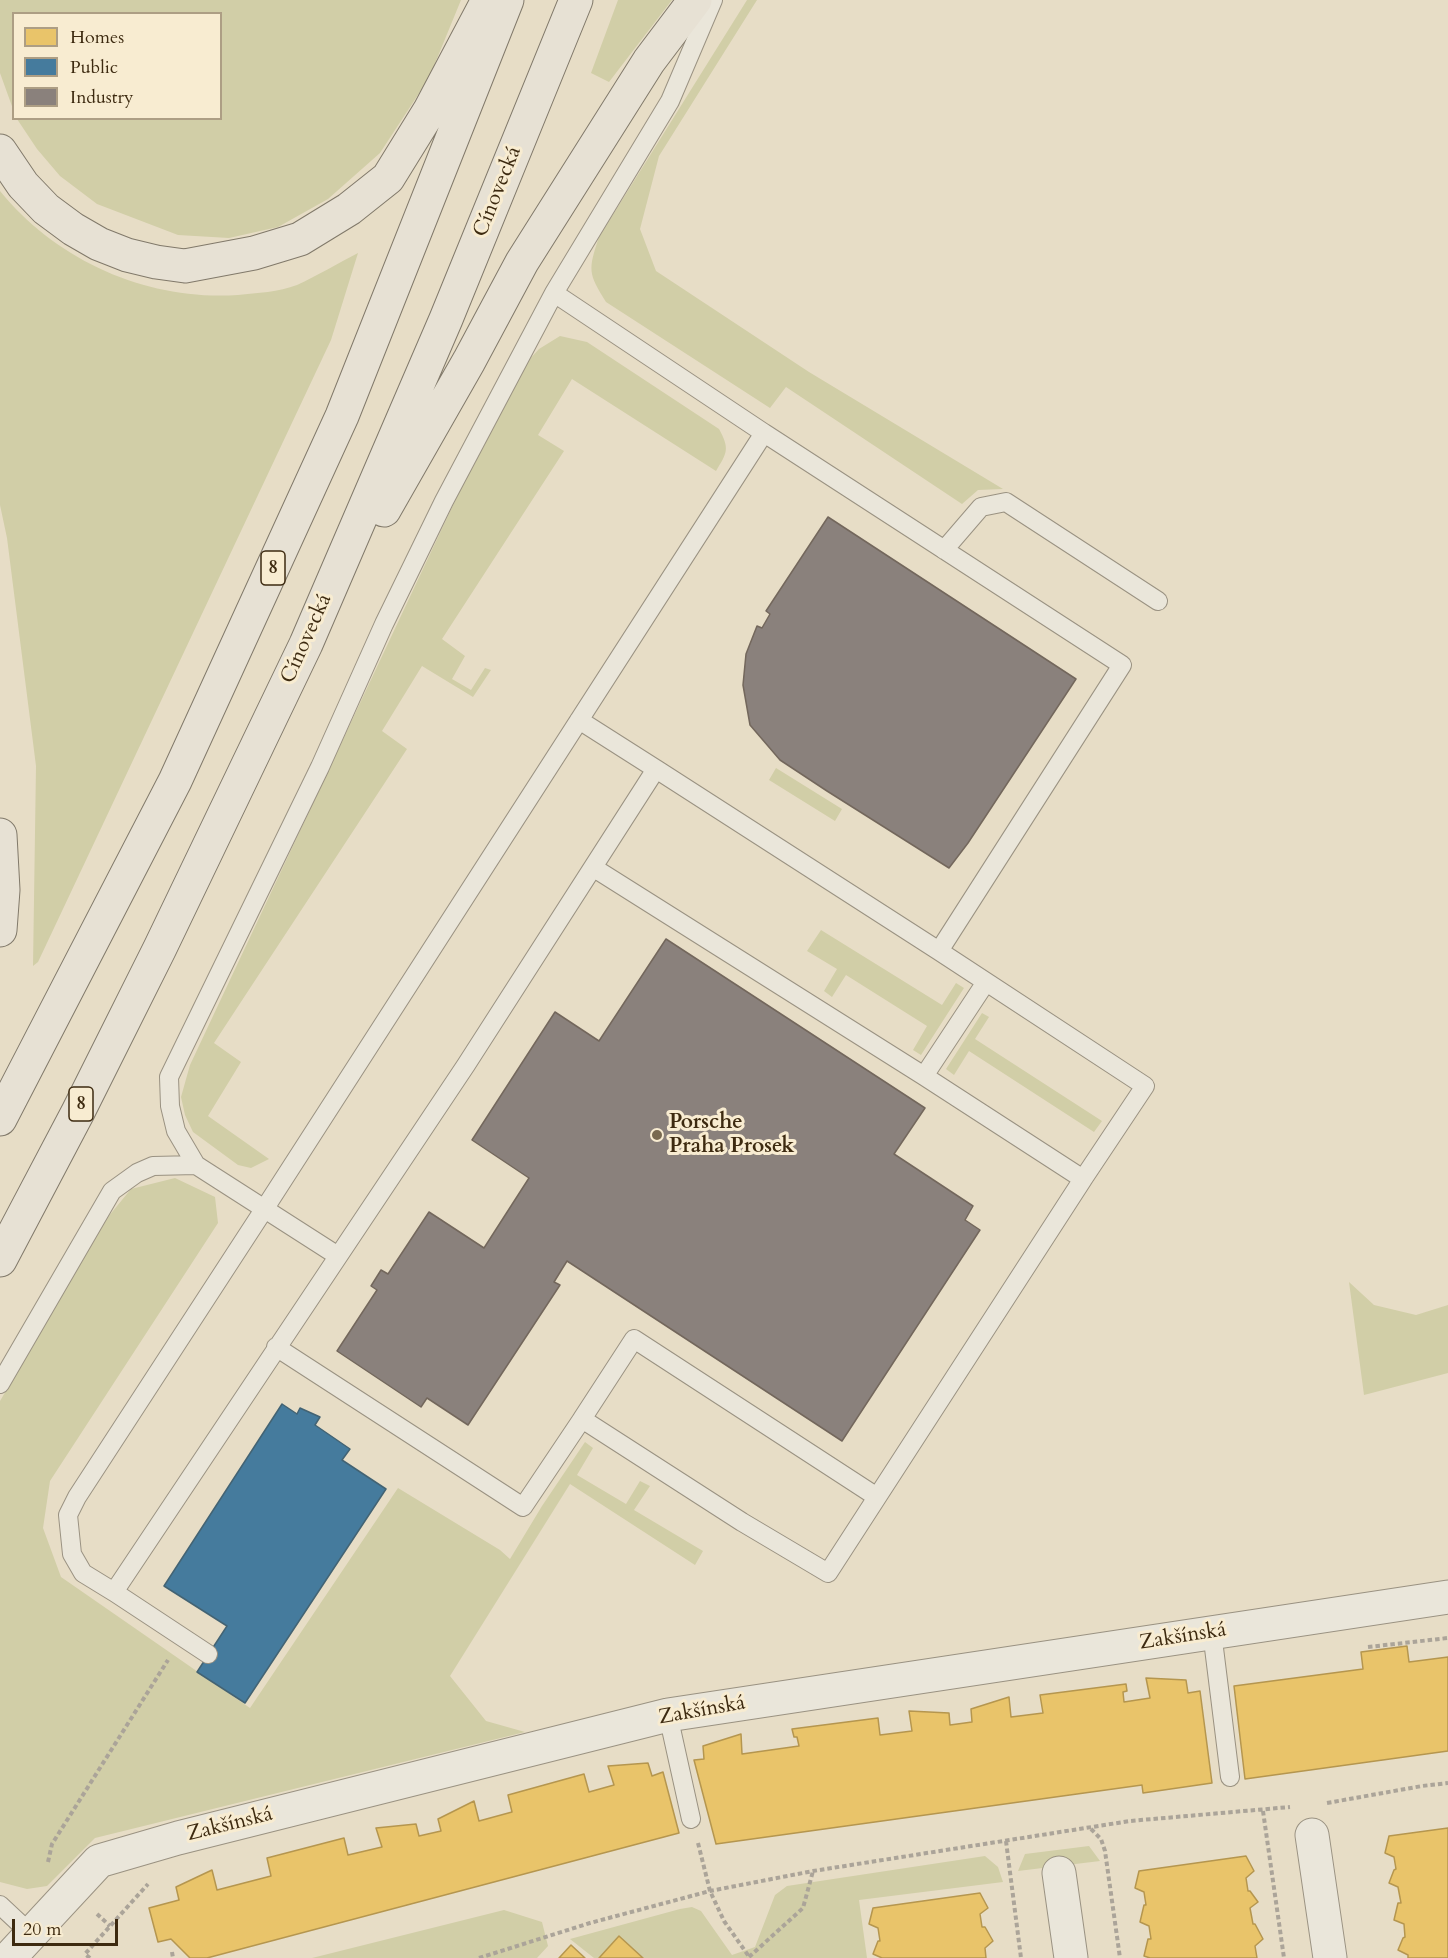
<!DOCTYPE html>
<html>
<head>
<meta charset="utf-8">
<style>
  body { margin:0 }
  #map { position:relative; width:1448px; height:1958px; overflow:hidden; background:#e7ddc6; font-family:Cardo,serif }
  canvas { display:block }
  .legend { position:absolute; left:12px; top:12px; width:210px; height:108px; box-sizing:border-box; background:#f8ecd1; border:2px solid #ad9e84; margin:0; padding:8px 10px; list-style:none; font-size:18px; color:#3d2a10 }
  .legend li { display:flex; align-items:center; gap:12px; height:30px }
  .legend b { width:30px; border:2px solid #ad9e84 }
  .scale { position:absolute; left:12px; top:1919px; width:106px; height:27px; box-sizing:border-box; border:3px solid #3d2a10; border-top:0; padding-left:8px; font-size:18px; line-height:21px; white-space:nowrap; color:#3d2a10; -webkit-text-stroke:4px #f8ecd1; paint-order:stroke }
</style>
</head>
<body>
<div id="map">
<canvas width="1448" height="1958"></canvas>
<ul class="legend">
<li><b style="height:16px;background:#e9c46a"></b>Homes</li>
<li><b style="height:16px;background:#457b9d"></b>Public</li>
<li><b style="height:16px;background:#8a817c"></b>Industry</li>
</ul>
<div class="scale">20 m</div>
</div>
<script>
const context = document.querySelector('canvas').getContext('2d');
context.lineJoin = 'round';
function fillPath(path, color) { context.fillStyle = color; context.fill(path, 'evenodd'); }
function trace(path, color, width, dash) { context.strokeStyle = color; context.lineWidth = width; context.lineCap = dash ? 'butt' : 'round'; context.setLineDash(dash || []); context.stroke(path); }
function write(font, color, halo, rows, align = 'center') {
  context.font = font + ' Cardo,serif'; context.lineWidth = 6; context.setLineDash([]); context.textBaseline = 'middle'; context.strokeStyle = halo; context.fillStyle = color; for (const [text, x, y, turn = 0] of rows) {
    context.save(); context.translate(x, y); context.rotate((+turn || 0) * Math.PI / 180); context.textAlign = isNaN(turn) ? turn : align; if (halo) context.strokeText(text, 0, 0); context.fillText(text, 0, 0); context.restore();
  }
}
fillPath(new Path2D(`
  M0,0h461l-32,78 -49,75 -52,46 -50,28 -49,11 -51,-3 -81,-31 -37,-28 -23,-27 -20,-30 203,-1v-104h-206l-1,95 -13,-36z
  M618,0h54l-63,82 -18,-9z
  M747,0h10l-98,156 -19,73 16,42 153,101 194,117 -25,1 -16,14 -176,-117 -16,21 -164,-106c-18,-29 -18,-32 -7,-65z
  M0,191c57,70 147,110 238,104 19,-2 41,-3 59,-10 20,-9 41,-22 61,-32l-27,87 -293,622 -5,4 3,-200 -29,-228 -7,-33z
  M560,336l27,6 132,87c11,20 8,24 -3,42l-144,-92 -34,56 26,16 -122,188 23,17 -13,23 19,11 14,-22 6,2 -18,27 -51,-31 -40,65 25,18 -193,294 27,19 -33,54 61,43 -18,9 -13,-3 -45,-33 -8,-17 -4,-18 9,-32 279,-594 57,-108 13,-14z
  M776,768l66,41 -7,12 -66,-41z
  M821,930l121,75 14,-22 8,5 -43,67 -8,-5 14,-24 -81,-51 -14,22 -8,-6 13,-22 -30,-18z
  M982,1013l7,4 -14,22 127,82 -8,11 -125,-81 -15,24 -8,-6z
  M175,1178l40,19 3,26 -168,258 -7,47 18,49 189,131 148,-220 102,62 10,9 32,-53 43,-64 8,6 -16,27 49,29 14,-23 10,5 -16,24 69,41 -8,14 -125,-81 -120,192 36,45 39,11 -430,106 -48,48 -20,3 -27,-7v-481l108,-184 23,-28z
  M1349,1282l25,23 42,10 32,-10v68l-84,22z
  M1089,1846l11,15 -82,10 7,-17z
  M985,1856l13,11 5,15 -144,18 8,58h-224l-24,-22 -20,22h-5l-24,-19 110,-30 12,-2 9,4 31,44 23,-8 20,-52 12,-9z
  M504,1910l38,12 6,24 -11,12h-225z`), '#d1cea7');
const homes = new Path2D(`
  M1407,1646l2,16 39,-5v94l-203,28 -11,-93 129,-17 -2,-17z
  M1146,1678l40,2 2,13 12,-2 12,92 -69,10 -1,-8 -426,59 -22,-84 10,-1 -1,-13 38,-12 1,20 57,-8 -2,-9h-3l-2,-8 86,-11 2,17 32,-4 -3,-20 40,2 1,12 22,-3 -1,-13 38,-12 2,20 32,-4 -3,-18 86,-11 1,7 -4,1 1,10 26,-4z
  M648,1763l4,13 11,-4 16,61 -472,125h-17l-19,-19 -13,3 -9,-34 30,-8 -3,-13 36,-17 5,20 54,-14 -4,-18 77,-20 4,17 34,-8 -6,-19 40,-4 3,12 22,-5 -3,-12 36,-18 5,20 33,-9 -4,-17 76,-21 5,18 25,-7 -6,-19z
  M1448,1828v130h-40v-3l-10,-5 5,-12 2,-1 -1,-13 -10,-4 4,-17h3l-3,-16 -9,-4 5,-13 2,-1 -2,-12 -9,-4 4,-17z
  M1246,1856l8,15 -8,7 2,13h2l8,11 -8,6 3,16h2l8,15 -8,7 2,12h-107l-6,-2 4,-17h3l-2,-13 -9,-4 4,-17h2l-2,-13 -9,-4 4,-17z
  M980,1893l8,15 -8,6 2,13h3l8,14 -8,7 1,10h-104l-9,-4 5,-13h2l-2,-13 -9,-4 4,-16z
  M619,1936l24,22h-44z
  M571,1945l14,13h-26z`);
fillPath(homes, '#e9c46a');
trace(homes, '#b5964f', 1.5);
const public = new Path2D(`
  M282,1404l15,10 3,-6 20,9 -5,8 35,24 -8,11 44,29 -141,214 -48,-31 30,-46 -63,-40z`);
fillPath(public, '#457b9d');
trace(public, '#436373', 1.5);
const industry = new Path2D(`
  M828,517l248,162 -108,164 -19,25 -122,-77 -47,-31 -30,-35 -7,-40 3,-31 11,-28 5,2 8,-14 -4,-3z
  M666,939l259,169 -31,46 79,52 -8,14 15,10 -138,211 -275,-180 -13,21 6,3 -92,140 -41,-27 -6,9 -84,-56 40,-61 -6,-4 10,-16 7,4 41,-62 55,36 45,-70 -57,-38 83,-128 44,29z`);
fillPath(industry, '#8a817c');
trace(industry, '#73675c', 1.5);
const service = new Path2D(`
  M554,293l210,140
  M944,550l37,-43 25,-5 152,99
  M579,720l77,49
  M924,1076l62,-94
  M338,1256l-142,-91 -20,-34 -6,-25 -1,-29 151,-310 64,-143 60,-123 110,-208 116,-192 43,-101
  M276,1347l247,160 59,-88 160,103 86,51 255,-394
  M0,1384l112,-193 25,-18 16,-7 43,-1
  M582,1419l52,-80 243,158
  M114,1592l-31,-19 -11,-19 -4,-39 9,-18 188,-289 499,-775 358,232 -183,286
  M1212,1632l18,145
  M208,1654l-94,-62 352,-527 190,-296 283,182 206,135 -62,93 -159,-103 -330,-208
  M668,1715l23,104
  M0,1905l31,29`);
const minor = new Path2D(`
  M1312,1835l18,123
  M1059,1873l12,85
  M9,1958l90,-97 79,-23 490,-123 780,-118`);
const trunk = new Path2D(`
  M0,151l23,34 23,24 27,20 26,15 28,11 29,7 29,4 69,-13 46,-14 49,-30 39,-31 42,-68 56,-106
  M384,510l85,-149 53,-99 127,-201 46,-61
  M0,835l3,55 -3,40
  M0,1119l175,-338 167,-365 165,-416
  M0,1260l78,-148 82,-164 146,-304 140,-325 130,-319`);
trace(service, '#9a9282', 20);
trace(minor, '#9a9282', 35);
trace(trunk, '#81796a', 35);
trace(new Path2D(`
  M1368,1647l80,-9
  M1327,1803l95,-17 26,-3
  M1263,1811l21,147
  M1091,1829l10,10 4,12 15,107
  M1006,1841l15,117
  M698,1843l12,48 14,30 26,37
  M48,1862l4,-18 116,-184
  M97,1914l13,12
  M172,1952l1,6
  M749,1957l54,-49 10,-37
  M90,1958l-5,-4 63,-70
  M479,1958l111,-35 120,-32 103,-20 317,-50 160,-14`), '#aba499', 4, [4.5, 3]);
trace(service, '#eae6da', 18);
trace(minor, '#eae6da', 33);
trace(trunk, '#e7e1d4', 33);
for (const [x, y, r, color] of [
  [657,1135,6,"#786950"]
]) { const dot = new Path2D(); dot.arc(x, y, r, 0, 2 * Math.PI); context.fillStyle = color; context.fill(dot); trace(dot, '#f8ecd1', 2); }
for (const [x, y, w] of [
  [273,568,24],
  [81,1104,24]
]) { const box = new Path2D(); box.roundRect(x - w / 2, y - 17, w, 34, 4.5); context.fillStyle = '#f8ecd1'; context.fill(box); trace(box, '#3d2a10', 1.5); }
write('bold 20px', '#3d2a10', null, [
  ["8",273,568],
  ["8",81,1104]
]);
write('21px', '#3d2a10', '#f8ecd1', [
  ["Cínovecká",498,192,-68],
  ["Cínovecká",307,639,-66],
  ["Zakšínská",1183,1637,-9],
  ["Zakšínská",702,1711,-10],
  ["Zakšínská",230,1825,-14]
]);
write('bold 21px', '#3d2a10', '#f8ecd1', [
  ["Porsche",669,1123],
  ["Praha Prosek",669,1147]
], 'left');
</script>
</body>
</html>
